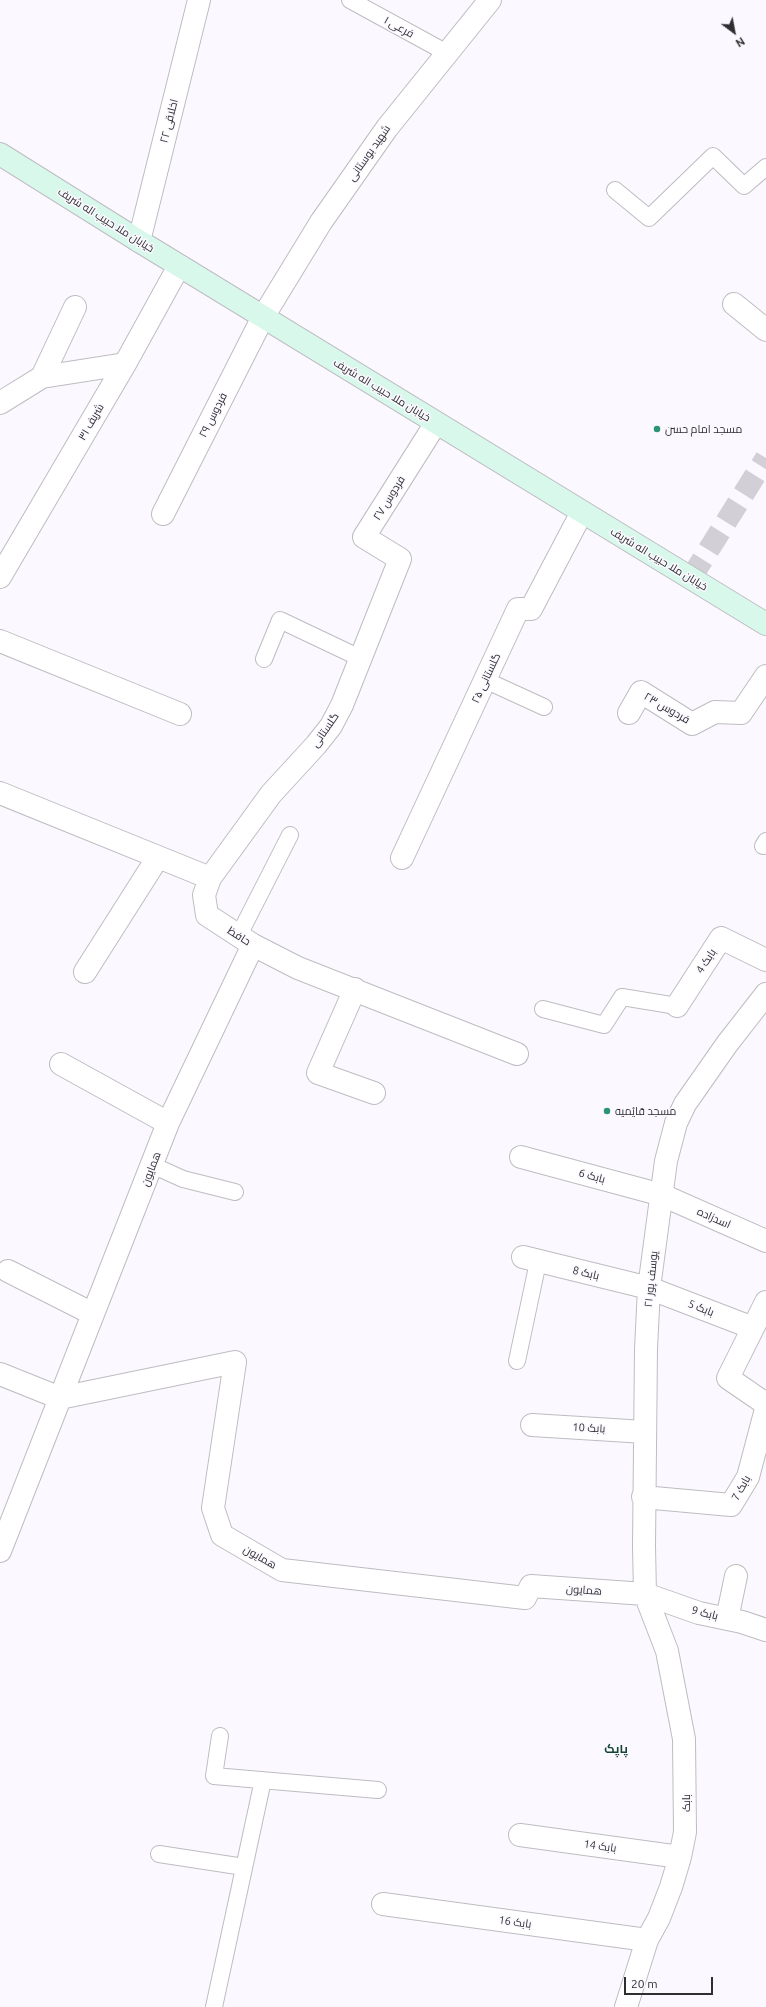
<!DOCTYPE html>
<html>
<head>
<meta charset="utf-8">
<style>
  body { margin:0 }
  #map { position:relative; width:766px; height:2007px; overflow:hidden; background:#fbf9ff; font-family:Ubuntu,sans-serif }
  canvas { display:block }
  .north { position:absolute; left:714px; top:12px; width:40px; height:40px; -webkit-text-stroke:3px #fbf9ff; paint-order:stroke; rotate:148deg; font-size:11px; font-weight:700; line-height:16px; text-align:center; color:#2f2e30 }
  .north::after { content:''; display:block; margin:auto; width:14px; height:18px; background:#2f2e30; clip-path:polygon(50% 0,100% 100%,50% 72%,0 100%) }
  .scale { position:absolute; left:624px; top:1977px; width:89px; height:18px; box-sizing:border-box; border:2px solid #2f2e30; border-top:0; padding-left:5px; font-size:12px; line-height:14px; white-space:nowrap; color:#2f2e30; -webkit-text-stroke:3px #fbf9ff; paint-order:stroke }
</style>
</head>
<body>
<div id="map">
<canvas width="766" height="2007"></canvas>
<div class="north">N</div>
<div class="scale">20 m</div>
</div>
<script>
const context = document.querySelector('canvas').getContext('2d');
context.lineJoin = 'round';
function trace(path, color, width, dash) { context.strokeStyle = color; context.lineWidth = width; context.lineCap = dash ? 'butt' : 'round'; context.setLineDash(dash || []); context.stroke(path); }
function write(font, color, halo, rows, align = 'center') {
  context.font = font + ' Ubuntu,Cairo,sans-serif'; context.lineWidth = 3; context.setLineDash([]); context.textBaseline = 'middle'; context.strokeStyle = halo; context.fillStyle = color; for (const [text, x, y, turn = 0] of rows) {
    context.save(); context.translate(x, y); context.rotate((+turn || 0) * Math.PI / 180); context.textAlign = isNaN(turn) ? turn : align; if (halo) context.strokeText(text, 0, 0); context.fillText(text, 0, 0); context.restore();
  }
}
trace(new Path2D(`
  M691,578l75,-120`), '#d2d0d6', 22, [22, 11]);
const lane = new Path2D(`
  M350,0l97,53
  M615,190l34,28 64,-62 31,30 22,-19
  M264,659l16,-39 80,38
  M485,680l59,27
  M763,846l3,-5
  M239,935l51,-100
  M543,1009l61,16 18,-28 55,9
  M152,1165l31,14 52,13
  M517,1361l21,-99
  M220,1736l-6,40 164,14
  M159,1854l85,13
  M214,2007l49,-227`);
const street = new Path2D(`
  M139,241l60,-241
  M734,304l32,26
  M42,377l33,-70
  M0,403l42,-26 83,-13
  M436,423l-72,114 36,22 -58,146 -11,21 -15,19 -45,49 -61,84 -6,17 3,20 46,30 45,23 219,86
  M163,514l100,-197 58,-95 66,-94 103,-128
  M0,577l125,-213 54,-98
  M0,641l180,73
  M629,713l12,-21 51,32 23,-12 26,1 25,-37
  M0,793l210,85
  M402,858l116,-249h13l51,-97
  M85,972l73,-115
  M355,989l-37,84 56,20
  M677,1006l44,-68 45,22
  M61,1064l107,59
  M521,1157l141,38 104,46
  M523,1257l126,31 104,40
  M8,1271l85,43
  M766,1302l-38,76 38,26
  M0,1374l60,24 175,-36 -22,146 9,27 60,35 243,28 6,-12 114,8 54,19 43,9 24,8
  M532,1425l113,7
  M643,1497l88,8 17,-28 18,-68
  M0,1551l168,-428 85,-178
  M727,1619l9,-43
  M520,1835l160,22
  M383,1904l264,36
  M626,2007l21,-67 12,-22 12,-31 9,-30 5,-25 -1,-93 -17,-88 -22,-57 -1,-48 2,-197 3,-61 17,-127 10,-38 9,-19 42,-60 39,-50`);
const secondary = new Path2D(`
  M0,154l139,87 627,383`);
trace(lane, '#bebcc1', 18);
trace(street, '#bebcc1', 24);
trace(secondary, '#bebcc1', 24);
trace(lane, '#fff', 16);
trace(street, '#fff', 22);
trace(secondary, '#d9f8ec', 22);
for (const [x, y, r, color] of [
  [657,429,4,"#2c9472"],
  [607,1111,4,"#2c9472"]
]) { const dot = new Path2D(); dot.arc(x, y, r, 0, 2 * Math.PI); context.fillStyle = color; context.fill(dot); trace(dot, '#fbf9ff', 1.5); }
write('11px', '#2f2e30', '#fbf9ff', [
  ["فرعی ۱",399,27,29],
  ["اخلاقی ۲۲",169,121,-76],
  ["شهید بوستانی",369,153,-55],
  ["خیابان ملا حبیب اله شریف",106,220,32],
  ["خیابان ملا حبیب اله شریف",382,390,31],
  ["فردوس ۲۹",213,415,-63],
  ["شریف ۳۱",91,422,-60],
  ["فردوس ۲۷",389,498,-58],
  ["خیابان ملا حبیب اله شریف",659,559,31],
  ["گلستانی ۲۵",486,678,-65],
  ["فردوس ۲۳",667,708,30],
  ["گلستانی",325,730,-55],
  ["حافظ",239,936,32],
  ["بابک 4",706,961,-57],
  ["همایون",151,1169,-69],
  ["بابک 6",592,1176,15],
  ["اسدزاده",714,1218,24],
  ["بابک 8",586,1273,13],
  ["یوسف پور ۲۱",651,1279,-84],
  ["بابک 5",701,1308,21],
  ["بابک 10",589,1428,3],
  ["بابک 7",741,1488,-61],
  ["همایون",260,1557,30],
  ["همایون",584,1590,4],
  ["بابک 9",705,1613,14],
  ["بابک",686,1803,-90],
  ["بابک 14",600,1846,8],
  ["بابک 16",515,1922,8]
]);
write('11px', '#2f2e30', '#fbf9ff', [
  ["مسجد امام حسن",665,429],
  ["مسجد قایٔمیه",615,1111]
], 'left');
write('bold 12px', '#134433', '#fbf9ff', [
  ["پاپک",616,1749]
]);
</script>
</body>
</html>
